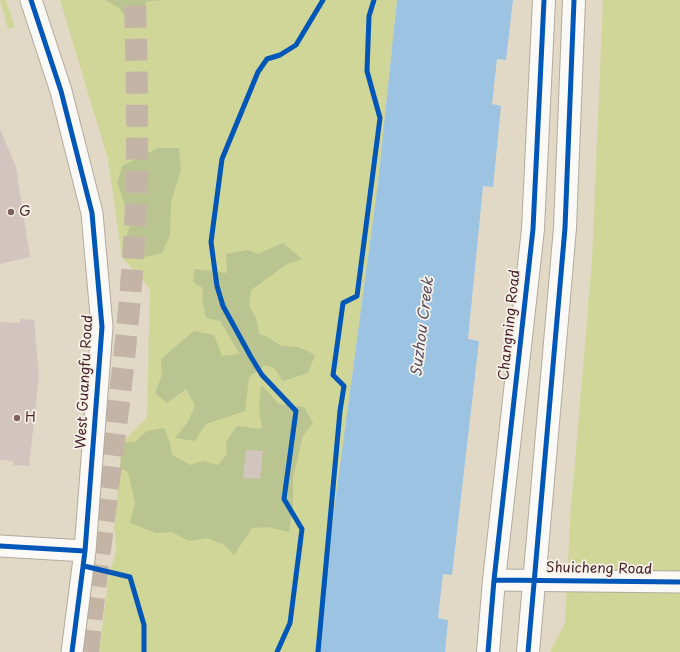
<!DOCTYPE html>
<html>
<head>
<meta charset="utf-8">
<style>
  body { margin:0 }
  canvas { display:block; background:#e1d9c5 }
</style>
</head>
<body>
<canvas width="680" height="652"></canvas>
<script>
const context = document.querySelector('canvas').getContext('2d');
context.lineJoin = 'round';
function fillPath(path, color) { context.fillStyle = color; context.fill(path, 'evenodd'); }
function trace(path, color, width, dash) { context.strokeStyle = color; context.lineWidth = width; context.lineCap = dash ? 'butt' : 'round'; context.setLineDash(dash || []); context.stroke(path); }
function write(font, color, halo, rows, align = 'center') {
  context.font = font + ' "Playpen Sans",sans-serif'; context.lineWidth = 3.5; context.setLineDash([]); context.textBaseline = 'middle'; context.strokeStyle = halo; context.fillStyle = color; for (const [text, x, y, turn = 0] of rows) {
    context.save(); context.translate(x, y); context.rotate((+turn || 0) * Math.PI / 180); context.textAlign = isNaN(turn) ? turn : align; if (halo) context.strokeText(text, 0, 0); context.fillText(text, 0, 0); context.restore();
  }
}
fillPath(new Path2D(`
  M0,0h6l9,27 -7,2z
  M60,0h337l-19,183 -63,469h-216l11,-84c8,-12 7,-27 4,-39l8,-86 25,-26 3,-128 -28,-32 -14,-98z
  M603,0h77v652h-130l15,-29 5,-103 22,-259z`), '#d0d598');
fillPath(new Path2D(`
  M105,0h60l-18,1 -7,16 -15,-1 -6,-8z
  M158,148h21l2,22 -10,32 -1,33 -8,18 -22,5 -13,-9 -1,-11 5,-17 -14,-38 5,-17z
  M283,243l19,16 -15,5 -36,26 -2,16 7,12 3,16 7,2 15,10 18,1 16,8 -7,18 -25,8 -9,-13 -9,-3 -16,12 -4,34 -39,13 -11,17 -20,-3 13,-16 7,-16 -9,-17 -19,14 -12,-10 7,-18 -1,-16 33,-28 20,4 8,21 18,-2 -20,-33 -14,-3 -4,-19 1,-11 -10,-6 1,-13 33,4 -1,-19 22,-4 10,4z
  M261,385l18,19 25,3 9,16 -10,13 -10,42v27l-4,27 -21,-5 -16,1 -18,27 -10,-10 -17,-7 -18,3 -17,-9 -16,1 -26,-10 5,-21 -7,-30 -8,-4 2,-25 13,-1 12,-11 17,-3 6,14 2,13 18,10 13,-4 15,4 9,-11 -1,-12 11,-16 25,3 -3,-20z`), '#bac490');
fillPath(new Path2D(`
  M397,0h116l-7,60 -9,-1 -5,45 9,2 -8,81 -10,-1 -15,153 11,2 -27,234 -9,-1 -5,44 10,2 -3,32h-130l63,-469z`), '#9cc3e2');
fillPath(new Path2D(`
  M0,129l16,38 14,90 -30,7z
  M20,319l14,1 5,56 -10,90 -16,-1v-4l-13,-1v-138l20,1z
  M246,450l17,1 -3,28 -17,-1z`), '#d2c5c0');
trace(new Path2D(`
  M88,652c14,-136 38,-272 46,-409 5,-81 3,-162 1,-243`), '#c3b4a6', 22, [22, 11]);
const tertiary = new Path2D(`
  M31,0l30,91 31,122 10,114 -17,224 -13,101
  M0,546l85,5
  M494,580l186,2`);
const primary = new Path2D(`
  M488,652l6,-72 39,-351 11,-229
  M528,652l37,-424 9,-228`);
trace(tertiary, '#b3aa9e', 23);
trace(primary, '#b3aa9e', 24);
trace(tertiary, '#faf9f6', 21);
trace(primary, '#faf9f6', 22);
trace(new Path2D(`
  M31,0l30,91 31,122 10,114 -17,224 -13,101
  M0,546l85,5
  M84,566l46,11 14,48v27
  M494,580l186,2
  M277,652l13,-29 12,-94 -18,-30 12,-88 -34,-36 -11,-18 -28,-51 -6,-20 -6,-44 11,-83 36,-87 9,-13 13,-4 16,-10 27,-45
  M318,652l22,-241 4,-25 -11,-11 10,-72 14,-7 23,-178 -13,-47 2,-55 5,-16
  M488,652l6,-72 39,-351 11,-229
  M528,652l37,-424 9,-228`), '#0057b8', 5);
for (const [x, y, r, color] of [
  [11,212,4,"#7f6061"],
  [17,418,4,"#7f6061"]
]) { const dot = new Path2D(); dot.arc(x, y, r, 0, 2 * Math.PI); context.fillStyle = color; context.fill(dot); trace(dot, '#f7f3e8', 1.5); }
write('14px', '#4a1f2b', '#f7f3e8', [
  ["G",19,212],
  ["H",25,418]
], 'left');
write('14px', '#4a1f2b', '#f7f3e8', [
  ["Changning Road",510,325,-84],
  ["West Guangfu Road",85,382,-87],
  ["Shuicheng Road",599,569,1]
]);
write('italic 15px', '#5a4d66', '#f7f3e8', [
  ["Suzhou Creek",423,327,-83]
]);
</script>
</body>
</html>
